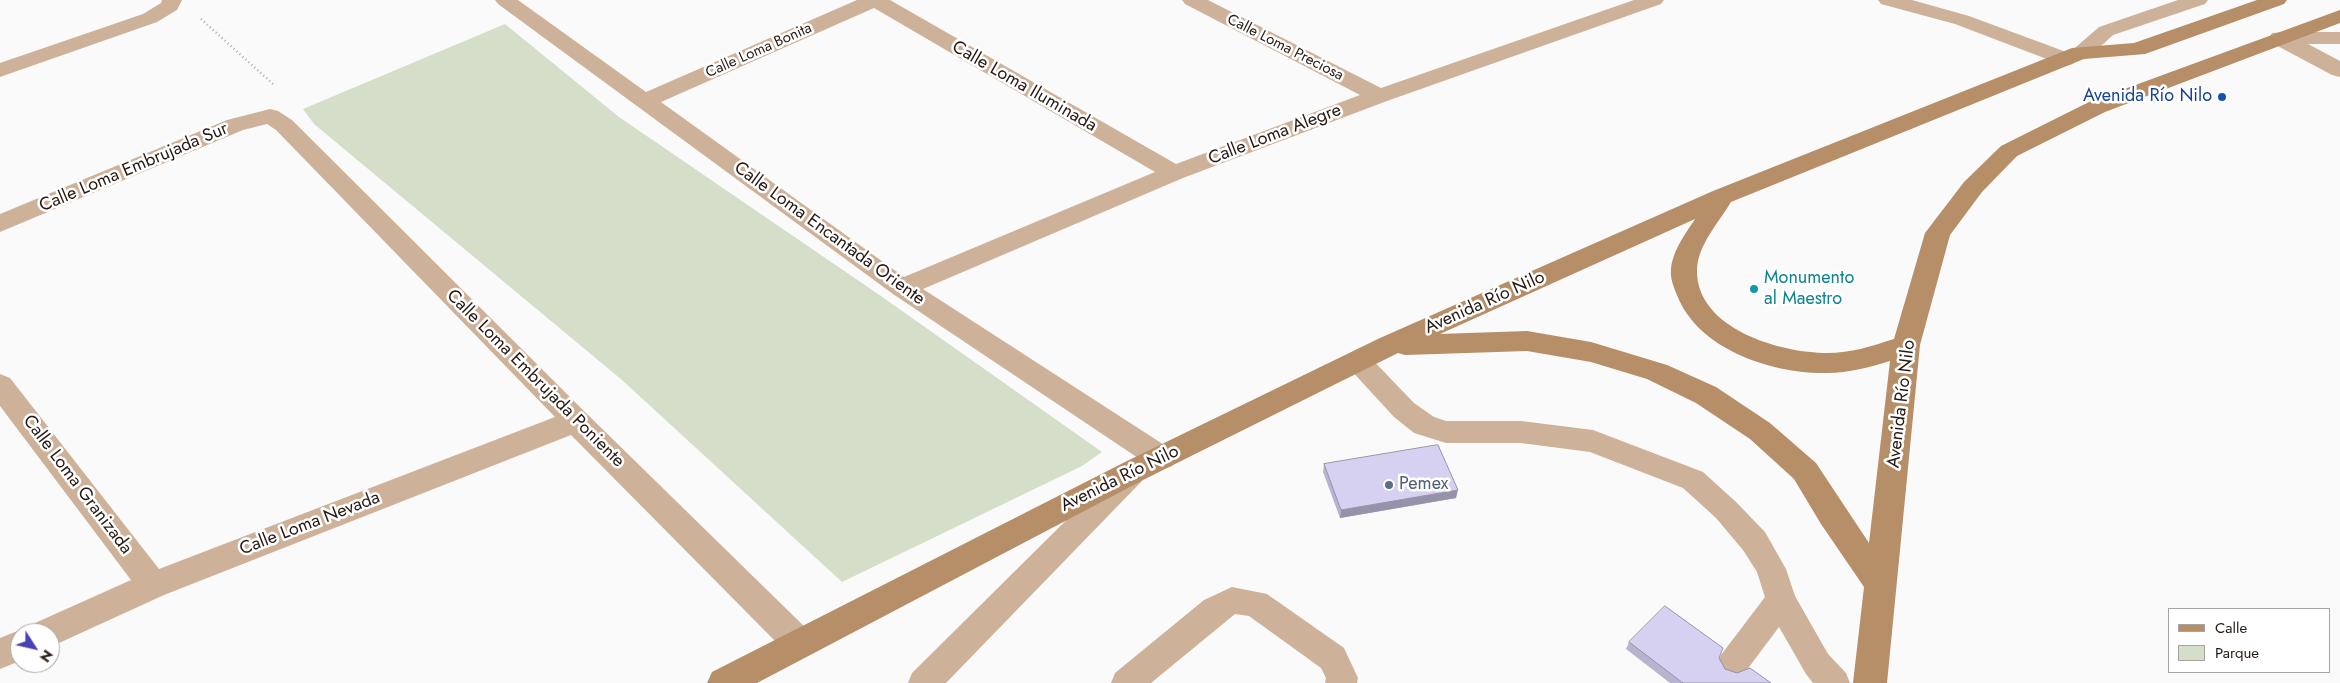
<!DOCTYPE html>
<html>
<head>
<meta charset="utf-8">
<style>
  body { margin:0 }
  #map { position:relative; width:2340px; height:683px; overflow:hidden; background:#fafafa; font-family:Jost,sans-serif }
  canvas { display:block }
  .legend { position:absolute; left:2168px; top:608px; width:162px; height:65px; box-sizing:border-box; background:#fff; border:1px solid #a8a3a1; margin:0; padding:6px 9px; list-style:none; font-size:15px; color:#261913 }
  .legend li { display:flex; align-items:center; gap:10px; height:25px }
  .legend b { width:25px; border:1px solid #a8a3a1 }
  .north { position:absolute; left:10px; top:623px; width:50px; height:50px; box-sizing:border-box; background:#fff; border:1px solid #a8a3a1; border-radius:50%; rotate:125deg; font-size:14px; font-weight:700; line-height:20px; text-align:center; color:#261913 }
  .north::after { content:''; display:block; margin:auto; width:18px; height:22px; background:#4842b8; clip-path:polygon(50% 0,100% 100%,50% 72%,0 100%) }
</style>
</head>
<body>
<div id="map">
<canvas width="2340" height="683"></canvas>
<ul class="legend">
<li><b style="height:6px;background:#b68e68"></b>Calle</li>
<li><b style="height:14px;background:#d5dec8"></b>Parque</li>
</ul>
<div class="north">N</div>
</div>
<script>
const context = document.querySelector('canvas').getContext('2d');
context.lineJoin = 'round';
function fillPath(path, color) { context.fillStyle = color; context.fill(path, 'evenodd'); }
function trace(path, color, width, dash) { context.strokeStyle = color; context.lineWidth = width; context.lineCap = dash ? 'butt' : 'round'; context.setLineDash(dash || []); context.stroke(path); }
function write(font, color, halo, rows, align = 'center') {
  context.font = font + ' Jost,sans-serif'; context.lineWidth = 5; context.setLineDash([]); context.textBaseline = 'middle'; context.strokeStyle = halo; context.fillStyle = color; for (const [text, x, y, turn = 0] of rows) {
    context.save(); context.translate(x, y); context.rotate((+turn || 0) * Math.PI / 180); context.textAlign = isNaN(turn) ? turn : align; if (halo) context.strokeText(text, 0, 0); context.fillText(text, 0, 0); context.restore();
  }
}
fillPath(new Path2D(`
  M505,24l114,93 259,177 224,158 -20,14 -240,116 -220,-202 -308,-256 -11,-15z`), '#d5dec8');
trace(new Path2D(`
  M201,19l73,66`), '#b1adab', 2.5, [1, 3]);
fillPath(new Path2D(`
  M1358,351l9,3 47,49 20,14 12,4h75l72,9 110,42 33,30 29,30 21,37 9,27 33,58 18,19 4,10h-37l-7,-9 -27,-47 -36,48 -11,4 -11,-4 -5,-10 5,-10 44,-58 -8,-25 -14,-22 -27,-32 -33,-30 -93,-36 -69,-9h-75l-32,-10 -20,-16 -45,-49 -4,-7 4,-7z
  M1131,463l10,3 4,8 -4,8 -195,201h-38l4,-10 209,-207z
  M1232,587l35,7 77,54 14,30 -1,5h-32l1,-5 -5,-10 -72,-52 -14,-2 -84,69h-40l4,-10 89,-73z`), '#cdb299');
fillPath(new Path2D(`
  M162,0h20l-5,10 -20,12 -157,55v-14l143,-49 18,-11z
  M495,0h23l128,92 211,-92h33l286,164 184,-69 -175,-91 -3,-4h26l173,88 253,-88h30l-3,4 -274,97 -204,77 -260,111 249,161 4,8 -4,8 -11,4 -11,-4 -257,-172 -395,-290zM874,8l281,164 -251,105 -243,-175z
  M1878,0h34l57,16 100,37 30,-26 79,-27h30l-3,4 -92,31 -25,23h-13l-2,6 -8,2 -110,-42 -74,-20z
  M2284,32h56v12h-32l32,17v16l-8,-2 -60,-32 -3,-5 3,-5z
  M270,109l8,2 14,9 294,293 225,220 5,10 -5,10 -12,5 -12,-5 -216,-218 -407,160 -105,48 -9,4v-14h-20l5,-10 96,-43 -131,-174v-32l10,4 149,191 396,-152 -279,-287 -9,-6 -24,6 -243,102v-18l227,-94z
  M20,630l8,3h-8v28l-20,8v-31z`), '#cdb299');
fillPath(new Path2D(`
  M2257,0h30l-3,4 -139,50 -61,5 -353,143c-12,20 -34,44 -34,68 -1,59 84,83 130,83 24,0 45,-7 67,-14l31,-106 39,-51 37,-36 88,-44 251,-92v13l-235,89 -88,44 -35,36 -32,43 -30,110 -33,338h-34l11,-96 -43,-63 -27,-45 -44,-40 -54,-36 -49,-24 -56,-17 -64,-11 -122,4 -7,-2 -251,125 -390,205h-50l5,-11 413,-210 255,-124 333,-147 359,-143 62,-5zM1695,219c-9,14 -23,32 -24,51 -1,8 3,18 6,25 21,55 96,79 150,78 22,0 43,-6 63,-12l-21,182 -53,-80 -46,-40 -54,-36 -49,-22 -76,-23 -64,-11 -87,3z`), '#b68e68');
fillPath(new Path2D(`
  M1324,464l132,34 -116,20 -17,-46z
  M1629,642l90,16 6,11 46,14h-101l-44,-34z`), '#b8b4cf');
fillPath(new Path2D(`
  M1458,490l-2,8 -116,20 1,-8z`), '#9692a9');
const building = new Path2D(`
  M1438,445l20,45 -117,20 -17,-46z
  M1665,606l58,42 -4,10 6,11 12,4 13,-5 21,15h-88l-54,-41z`);
fillPath(building, '#d6d1f1');
trace(building, '#9692a9', 1);
for (const [x, y, r, color] of [
  [2222,97,5,"#1a4fb4"],
  [1754,289,5,"#0f9aa8"],
  [1389,485,5,"#5c6f8a"]
]) { const dot = new Path2D(); dot.arc(x, y, r, 0, 2 * Math.PI); context.fillStyle = color; context.fill(dot); trace(dot, '#fff', 2); }
write('15px', '#261913', '#fff', [
  ["Calle Loma Preciosa",1285,48,27],
  ["Calle Loma Bonita",759,51,-24]
]);
write('18px', '#261913', '#fff', [
  ["Calle Loma Iluminada",1024,87,30],
  ["Calle Loma Alegre",1275,135,-21],
  ["Calle Loma Embrujada Sur",134,168,-23],
  ["Calle Loma Encantada Oriente",829,234,36],
  ["Avenida Río Nilo",1485,303,-24],
  ["Calle Loma Embrujada Poniente",535,379,45],
  ["Avenida Río Nilo",1902,404,-83],
  ["Avenida Río Nilo",1120,479,-26],
  ["Calle Loma Granizada",77,485,53],
  ["Calle Loma Nevada",310,524,-21]
]);
write('18px', '#164399', '#fff', [
  ["Avenida Río Nilo",2212,97]
], 'right');
write('18px', '#0d838f', '#fff', [
  ["Monumento",1764,279],
  ["al Maestro",1764,300]
], 'left');
write('18px', '#4e5e75', '#fff', [
  ["Pemex",1399,485]
], 'left');
</script>
</body>
</html>
